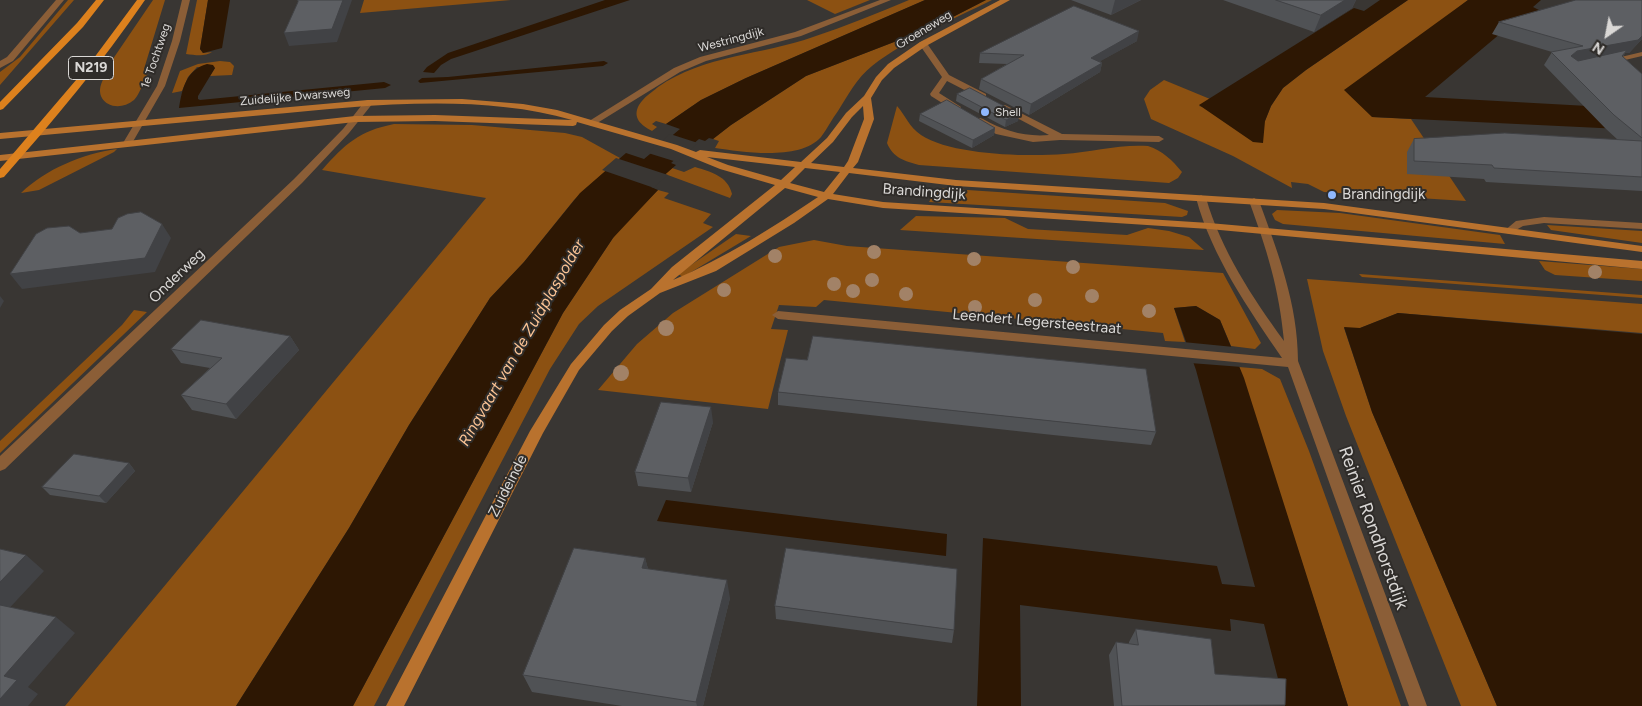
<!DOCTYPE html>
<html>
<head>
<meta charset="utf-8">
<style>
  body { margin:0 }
  #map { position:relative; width:1642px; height:706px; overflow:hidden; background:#393633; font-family:Figtree,sans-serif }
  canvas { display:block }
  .north { position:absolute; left:1582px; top:10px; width:50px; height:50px; -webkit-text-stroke:4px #2f2c29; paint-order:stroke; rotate:213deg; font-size:14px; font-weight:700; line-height:20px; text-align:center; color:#dad8d6 }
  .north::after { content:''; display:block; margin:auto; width:18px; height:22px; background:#dad8d6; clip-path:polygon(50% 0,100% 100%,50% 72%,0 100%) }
</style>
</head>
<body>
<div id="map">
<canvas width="1642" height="706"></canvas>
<div class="north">N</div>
</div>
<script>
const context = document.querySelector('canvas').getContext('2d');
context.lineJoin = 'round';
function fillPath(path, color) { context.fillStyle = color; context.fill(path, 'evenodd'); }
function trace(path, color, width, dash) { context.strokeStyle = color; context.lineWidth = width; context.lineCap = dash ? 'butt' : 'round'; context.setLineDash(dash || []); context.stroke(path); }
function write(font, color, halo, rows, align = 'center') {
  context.font = font + ' Figtree,sans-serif'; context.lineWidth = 4; context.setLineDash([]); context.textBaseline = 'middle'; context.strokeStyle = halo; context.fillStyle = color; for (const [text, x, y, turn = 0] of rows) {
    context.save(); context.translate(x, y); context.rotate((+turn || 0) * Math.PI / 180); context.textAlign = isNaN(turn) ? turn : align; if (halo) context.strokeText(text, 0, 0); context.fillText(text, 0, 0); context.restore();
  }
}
fillPath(new Path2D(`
  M68,0h6l-74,85v-13l20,-15z
  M153,0h12l-21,69h6c-4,7 -11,27 -16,31 -18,15 -44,1 -30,-22h-4z
  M197,0h11l-8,49 3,4 9,-1c-7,5 -17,3 -26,2z
  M364,0h147l-151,13z
  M807,0h63l-35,14z
  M909,0h16l-179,78 -45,22 -35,24 -10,-3 -4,3 5,3 -5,4c-11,-6 -20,-13 -13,-26 5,-8 12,-12 19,-18 46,-32 104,-32 155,-50 33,-11 65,-24 96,-37z
  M986,0h6c-40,20 -84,38 -120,66 -15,12 -24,29 -34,45 -6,8 -11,18 -17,26 -21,24 -78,15 -106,11l4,-7 -6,-2 18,-14 75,-49 101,-39 5,1z
  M1408,0h60l-20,16 -76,101 39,2 55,82 -142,-9 -16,-8 -17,-2 1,6 -59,-32 -82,-37 -7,-20 6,-9 14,-10 46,19 -11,7 66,15 6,-15 12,-18 23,-18z
  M220,61l10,1 4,4 -2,9 -22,1 5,-8 -18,-1 -9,10 -6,14 -10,2 8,-22 18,-7z
  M897,106c9,10 12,21 24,29 30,20 106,22 143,19 27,-2 56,-10 84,-8 15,5 24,14 34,26l-4,6 -9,5 -250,-18c-14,-4 -26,-7 -32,-22z
  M394,124l78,1 93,8 17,4 38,21 -46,42 -50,62 -34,36 -81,127 -60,103 -113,178h-171l421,-508 -164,-28c23,-26 37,-39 72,-46z
  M117,149l-3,3 -75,38 -18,3c25,-24 61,-39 96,-44z
  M695,167c16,5 33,9 37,27l-2,4 -65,-24 7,-6 12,4z
  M937,188l228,15 23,8 -1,4 -5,2 -253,-15z
  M658,190l11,3 -5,5 47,16 -8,9 10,4 -115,79 -19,18 -29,45 -176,337h-21l210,-393 56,-84z
  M1277,210l63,3 160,22 5,9 -222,-20 -8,-4 -3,-6z
  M916,216l89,2 23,11 99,6 21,-7 21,3 20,6 15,13 -304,-20z
  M1547,225l95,6v12l-91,-13z
  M736,234l15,2 -68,41 -5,-3z
  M814,240l33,6 376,27 38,70 -6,6 -24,-3 -11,-26 -24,-14 -22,2 11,34 -20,-1 -2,-8 -339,-33 -8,7 -37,-2 -8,24 17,1 -20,79 -170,-19 39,-46 36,-31 106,-66z
  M1539,261l103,8v12l-87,-6 -10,-5z
  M1359,274l283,21v3l-280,-21z
  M1307,279l335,25v29l-244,-20 -38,15h-16l28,84 125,294h-36l-115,-290 -23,-65z
  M134,310l13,2 -147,141v-12l122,-116z
  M1239,367l23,2 18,10 29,72 92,255h-53z`), '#8c5112');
fillPath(new Path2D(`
  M208,0h22l-8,48 -19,5 -3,-4z
  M605,0h25l-179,59 -10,6 -7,8 -11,-1 4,-5 21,-14z
  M925,0h61l-74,38 -5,-1 -101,39 -75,49 -18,14 -4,-1 -4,3 -6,-2 -28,24 5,2 -25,22 7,3 -45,48 -50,75 -210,393h-117l113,-178 60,-103 81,-127 34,-36 56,-69 46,-40 18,6 36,-30 -14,-5 35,-24 45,-22z
  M1380,0h28l-102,70 -23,18 -12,18 -6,15 -2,22 -10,-1 -54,-37 155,-97 10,3z
  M1468,0h73l-8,7 87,44 -100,-34 -95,80 217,12v21l-270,-13 -28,-27z
  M604,61l4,2 -5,3 -183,17 -2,-2 4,-3 26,-1z
  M207,64l6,1 2,3 -17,28v3l2,1 184,-18 7,3 -6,3 -206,20c3,-19 7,-38 28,-44z
  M1196,306l24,14 24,58 104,328h-63l-21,-82 -34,-5 1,12 -211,-26 1,101h-44l6,-168 234,28 5,18 33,3 -59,-217 -22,-62z
  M1398,313l244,21v372h-145l-125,-294 -28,-85 16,1z
  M666,500l281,34 -1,22 -289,-35z`), '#2d1703');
fillPath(new Path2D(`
  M670,134l28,9 -21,19 -29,-9z
  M616,158l49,16 3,1 -13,11 5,4 -58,-20z
  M1183,342l51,5 8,20 -52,-4z`), '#393633');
fillPath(new Path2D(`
  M920,42h6l23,33 37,19v4h-6l-33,-17 -8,12 22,14v4h-6l-24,-15 -1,-2 12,-17 -23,-33z
  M1005,105l57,29 97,2 5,3 -5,3 -99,-2 -27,2 -37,-8 -21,-13 5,-3 3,1c21,12 42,18 66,16l-47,-25 -2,-2z`), '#8b5e37');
fillPath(new Path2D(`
  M56,0h8l-51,61 -13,7v-7l7,-4z
  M182,0h8l-10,41 -15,45 -34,59h-6l-2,-2 34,-57 15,-45z
  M880,0h11l-90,36 -95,25 -26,11 -86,53 -3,1 -5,-3 88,-55 26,-11 95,-25z
  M1642,52v4l-34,8 -4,-3z
  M368,100l5,3 -24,30 -47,50 -297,286 -5,2v-15l294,-277 49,-50 22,-28z
  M1201,195l5,3c15,52 46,99 78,143 -5,-53 -17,-91 -35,-140l5,-3 5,3c19,51 39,104 39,160l129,345h-18l-121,-339 -510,-48 -6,-4 6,-4 504,47c-34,-50 -70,-101 -86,-160z
  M1544,217l98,6v6l-98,-6 -21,3 -14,8 -5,-3 12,-10z`), '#8b5e37');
fillPath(new Path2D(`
  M1000,0h10l-84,46 -32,22 -12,12 -11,18 3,21 -16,43 -5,6 103,12 368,23 318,43v6l-318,-43 -368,-23 -107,-13 -16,21 50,8 326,21 433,38v8l-433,-40 -326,-21 -55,-9 -34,24 -78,48 -56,22 -32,23 -16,15 -33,39 -36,63 -139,273h-18l144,-275 41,-67 33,-39 16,-15 31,-21 21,-22 103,-82 -55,-16 -49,-20 -94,-27 -1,3 -3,1 -138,-5 -80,1 -355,39v-6l355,-39 80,-1 137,5c-96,-28 -211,-14 -308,-5 -88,8 -176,16 -264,24v-6l368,-33 94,-1 61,5 34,6 120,35 19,7 4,-2 101,12 26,-24 19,-25 18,-17 12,-19 12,-13 32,-22zM863,106l1,13 -16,42 -4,6 -33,-4 22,-21 19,-25zM707,157l88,10 -14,13 -53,-15zM805,168l35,4 -16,20 -34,-9zM785,188l33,9c-46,31 -93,61 -145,83z`), '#b9722e');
fillPath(new Path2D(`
  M96,0h8l-21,27 -80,82 -3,1v-8l77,-79z
  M137,0h8c-43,63 -91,120 -141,177l-4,1v-9l88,-103z`), '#dd811d');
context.fillStyle = '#a28267';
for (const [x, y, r] of [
  [874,252,7],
  [775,256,7],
  [974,259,7],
  [1073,267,7],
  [1595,272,7],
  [872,280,7],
  [834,284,7],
  [724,290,7],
  [853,291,7],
  [906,294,7],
  [1092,296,7],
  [1035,300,7],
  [975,307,7],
  [1149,311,7],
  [666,328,8],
  [621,373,8]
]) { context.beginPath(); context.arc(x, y, r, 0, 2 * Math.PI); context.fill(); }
fillPath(new Path2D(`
  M1071,0h70l-30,15z
  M1223,0h133l-4,8 -38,24z
  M1642,0v39l-13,14h-4l-2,4 19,17v117l-156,-9 -2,-3 -77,-5v-22l7,-13 204,1 -13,-12 -61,-63 8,-13 -60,-18 7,-12z
  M1137,41l-37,20 2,2 -2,9 -71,43 -50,-26 2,-10 26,-15 -28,-1 1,-10z
  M957,94l62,20 -1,7 -13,6 -49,-26z
  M920,114l75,14 -1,7 -22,13 -53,-27z
  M290,336l9,14 -63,69 -44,-9 -11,-15 29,-27 -29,-5 -10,-14z
  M778,392l378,40 -5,13 -98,-10 -275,-30z
  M713,422l-22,70 -53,-6 -3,-14z
  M129,463l6,8 -29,32 -56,-8 -8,-8z
  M645,558l3,11 82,29 -27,108h-81l-90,-14 -9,-17z
  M775,606l179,24 -2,13 -176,-24z
  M1136,629l79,45 70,31 -171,1 -5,-51 7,-13 13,2v-2z`), '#505255');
fillPath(new Path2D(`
  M343,0h9l-15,42 -48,4 -5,-13z
  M1115,0h26l-30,15z
  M1345,0h11l-4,8 -38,24 7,-17z
  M1139,31l-2,10 -49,27 3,-10z
  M1642,36v3l-13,14h-4l-6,10 -50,1 2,-8 6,-5z
  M1102,63l-2,9 -71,43 2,-11z
  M1019,114l-1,7 -13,6 1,-7z
  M995,128l-1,7 -22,13 1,-8z
  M162,224l9,14 -16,34 -133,17 -12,-15z
  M0,296l4,5 -4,7z
  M290,336l9,14 -63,69 -10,-15z
  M711,407l2,15 -22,70 -3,-14z
  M129,463l6,8 -29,32 -7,-7z
  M26,555l18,16 -42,45 -2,-1v-33z
  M645,558l5,18 -8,-8z
  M727,580l3,18 -27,108h-6l-1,-4z
  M56,617l19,16 -47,54 10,7 -10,12h-28v-7l4,-23z`), '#414245');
const building = new Path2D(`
  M298,0h45l-11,29 -48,4 14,-31z
  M1276,0h69l-24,15z
  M1576,0h66v36l-4,4 -61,11 -6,5 7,5 49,-11 -5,6 20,18v64l-28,-23 -63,-63 32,-6 -84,-24z
  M1074,6l65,25 -48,27 11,5 -71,41 -50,-25 43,-24 -44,-2z
  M970,88l49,26 -13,6 -49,-26z
  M947,100l48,28 -22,12 -53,-26z
  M1505,133l137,8v36l-148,-9 -2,-3 -78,-4v-22z
  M141,212l21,12 -17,34 -135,16 26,-40 11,-6 22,-2 11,7 32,-4 6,-11 9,-4z
  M201,320l89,16 -64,68 -45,-9 41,-37 -51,-9z
  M813,336l333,33 10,63 -378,-40 8,-34 21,2z
  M661,402l50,5 -23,71 -53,-6z
  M74,454l55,9 -30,33 -57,-9z
  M574,548l71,10 -3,10 85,12 -31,122 -173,-27z
  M786,548l171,21 -3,61 -179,-24z
  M0,549l26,6 -26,27z
  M0,605l56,12 -52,59 13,4 -17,19z
  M1136,629l75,10 4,35 71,5 -1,26 -163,1 -6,-64 22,3z`);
fillPath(building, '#5d5f63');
trace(building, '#414245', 1);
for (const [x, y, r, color] of [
  [985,112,5,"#90b8fd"],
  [1332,195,5,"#90b8fd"]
]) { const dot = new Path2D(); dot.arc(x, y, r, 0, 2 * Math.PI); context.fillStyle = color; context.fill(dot); trace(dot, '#2f2c29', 2); }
write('12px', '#dad8d6', '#2f2c29', [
  ["Groeneweg",924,30,-31],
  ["Westringdijk",731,40,-15],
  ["1e Tochtweg",156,56,-71],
  ["Zuidelijke Dwarsweg",295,97,-5]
]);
write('12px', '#dad8d6', '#2f2c29', [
  ["Shell",995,112]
], 'left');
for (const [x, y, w] of [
  [91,68,45]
]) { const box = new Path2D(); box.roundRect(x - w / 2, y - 11.5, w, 23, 4); context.fillStyle = '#2f2c29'; context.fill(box); trace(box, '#dad8d6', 1); }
write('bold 14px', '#dad8d6', null, [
  ["N219",91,68]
]);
write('15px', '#dad8d6', '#2f2c29', [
  ["Brandingdijk",924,192,4],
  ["Onderweg",177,276,-44],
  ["Leendert Legersteestraat",1037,322,5],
  ["Zuideinde",508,486,-63]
]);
write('15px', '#dad8d6', '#2f2c29', [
  ["Brandingdijk",1342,195]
], 'left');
write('italic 16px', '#fcc495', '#2f2c29', [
  ["Ringvaart van de Zuidplaspolder",522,343,-60]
]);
write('18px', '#dad8d6', '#2f2c29', [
  ["Reinier Rondhorstdijk",1373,528,70]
]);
</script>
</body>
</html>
